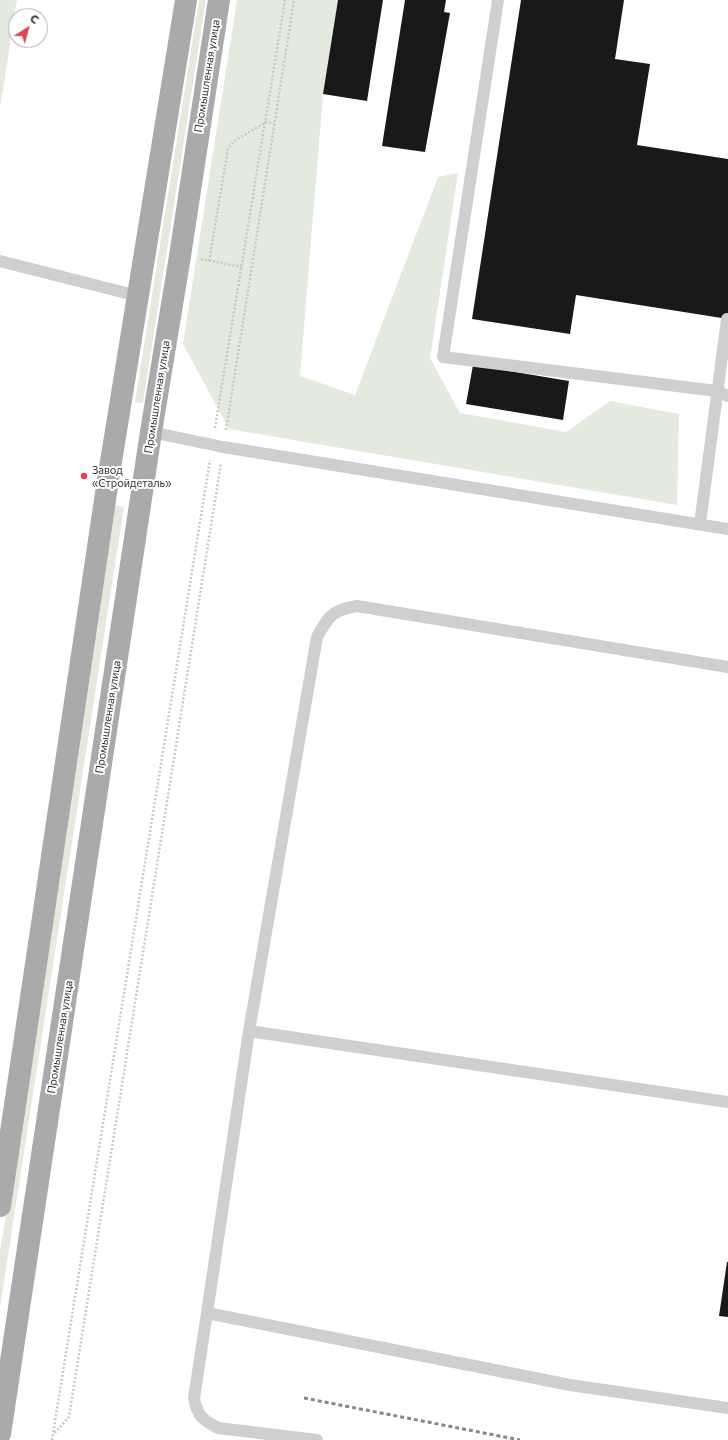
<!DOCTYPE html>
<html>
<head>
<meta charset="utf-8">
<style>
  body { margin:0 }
  #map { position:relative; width:728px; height:1440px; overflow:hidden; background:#fff; font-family:Commissioner,sans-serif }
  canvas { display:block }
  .north { position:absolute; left:8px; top:8px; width:40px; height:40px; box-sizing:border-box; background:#fff; border:1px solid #adadad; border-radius:50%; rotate:36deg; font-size:11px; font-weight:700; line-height:16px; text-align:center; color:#323232 }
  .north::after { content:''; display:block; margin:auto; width:14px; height:18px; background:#db4252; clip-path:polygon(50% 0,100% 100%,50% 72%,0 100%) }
</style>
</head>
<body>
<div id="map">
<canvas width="728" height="1440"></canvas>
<div class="north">С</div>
</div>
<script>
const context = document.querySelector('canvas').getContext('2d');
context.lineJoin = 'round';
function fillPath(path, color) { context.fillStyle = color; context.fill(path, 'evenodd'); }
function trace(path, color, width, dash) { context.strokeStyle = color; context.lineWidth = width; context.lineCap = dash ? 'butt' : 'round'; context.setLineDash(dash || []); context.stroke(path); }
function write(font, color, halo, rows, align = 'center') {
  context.font = font + ' Commissioner,sans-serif'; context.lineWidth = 4; context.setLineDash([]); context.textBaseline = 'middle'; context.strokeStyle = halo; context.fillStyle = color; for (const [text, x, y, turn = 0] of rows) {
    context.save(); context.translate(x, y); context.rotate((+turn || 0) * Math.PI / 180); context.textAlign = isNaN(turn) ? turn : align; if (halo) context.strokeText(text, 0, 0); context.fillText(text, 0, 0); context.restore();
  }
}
fillPath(new Path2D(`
  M0,0h17l-17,108z
  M199,0h7l-63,403 -8,-1z
  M237,0h101l-15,94 -23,282 55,19 83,-218 20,-4 -28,185 30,55 106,19 44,-31 69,13 -2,91 -448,-76 -46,-85z
  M115,505l9,2 -124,800v-55z`), '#e5eade');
fillPath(new Path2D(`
  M338,0h45l-16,101 -44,-7z
  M405,0h41l-2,12 6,1 -25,139 -43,-6z
  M521,0h103l-9,59 35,5 -13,81 91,14v160l-152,-24 -6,39 -98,-15z
  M473,365l96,16 -6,39 -97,-16z
  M727,1262h1v55l-9,-1z`), '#191919');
trace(new Path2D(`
  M201,259l41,8
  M209,261l19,-112 5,-7 33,-20 8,2
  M215,428l70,-428
  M226,430l68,-430
  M52,1436l17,-19 152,-954
  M52,1440l158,-980`), '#c9c9c9', 2.5, [2, 2]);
trace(new Path2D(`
  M498,0l-55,357 274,34 11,5
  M0,261l138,35
  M151,432l72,15 505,82
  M700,524l27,-205
  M728,667l-371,-61c-24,4 -28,9 -40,31l-68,394 -42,282 363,72 158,23
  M249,1031l479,71
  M207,1313l-13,85c3,18 9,22 24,30l99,12`), '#cfcfcf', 12);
trace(new Path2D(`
  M0,1206l108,-726 78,-480
  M0,1434l151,-1002 29,-176 39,-256`), '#aaa', 22);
trace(new Path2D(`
  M304,1398l216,42`), '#878787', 3, [4, 3]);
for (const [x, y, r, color] of [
  [84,476,4,"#db4252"]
]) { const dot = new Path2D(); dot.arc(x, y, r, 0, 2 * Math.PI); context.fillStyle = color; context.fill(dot); trace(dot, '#fff', 1.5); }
write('11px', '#323232', '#fff', [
  ["Промышленная улица",207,76,-81],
  ["Промышленная улица",157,397,-81],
  ["Промышленная улица",108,717,-81],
  ["Промышленная улица",60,1037,-81]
]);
write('11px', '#323232', '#fff', [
  ["Завод",92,470],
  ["«Стройдеталь»",92,483]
], 'left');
</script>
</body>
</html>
